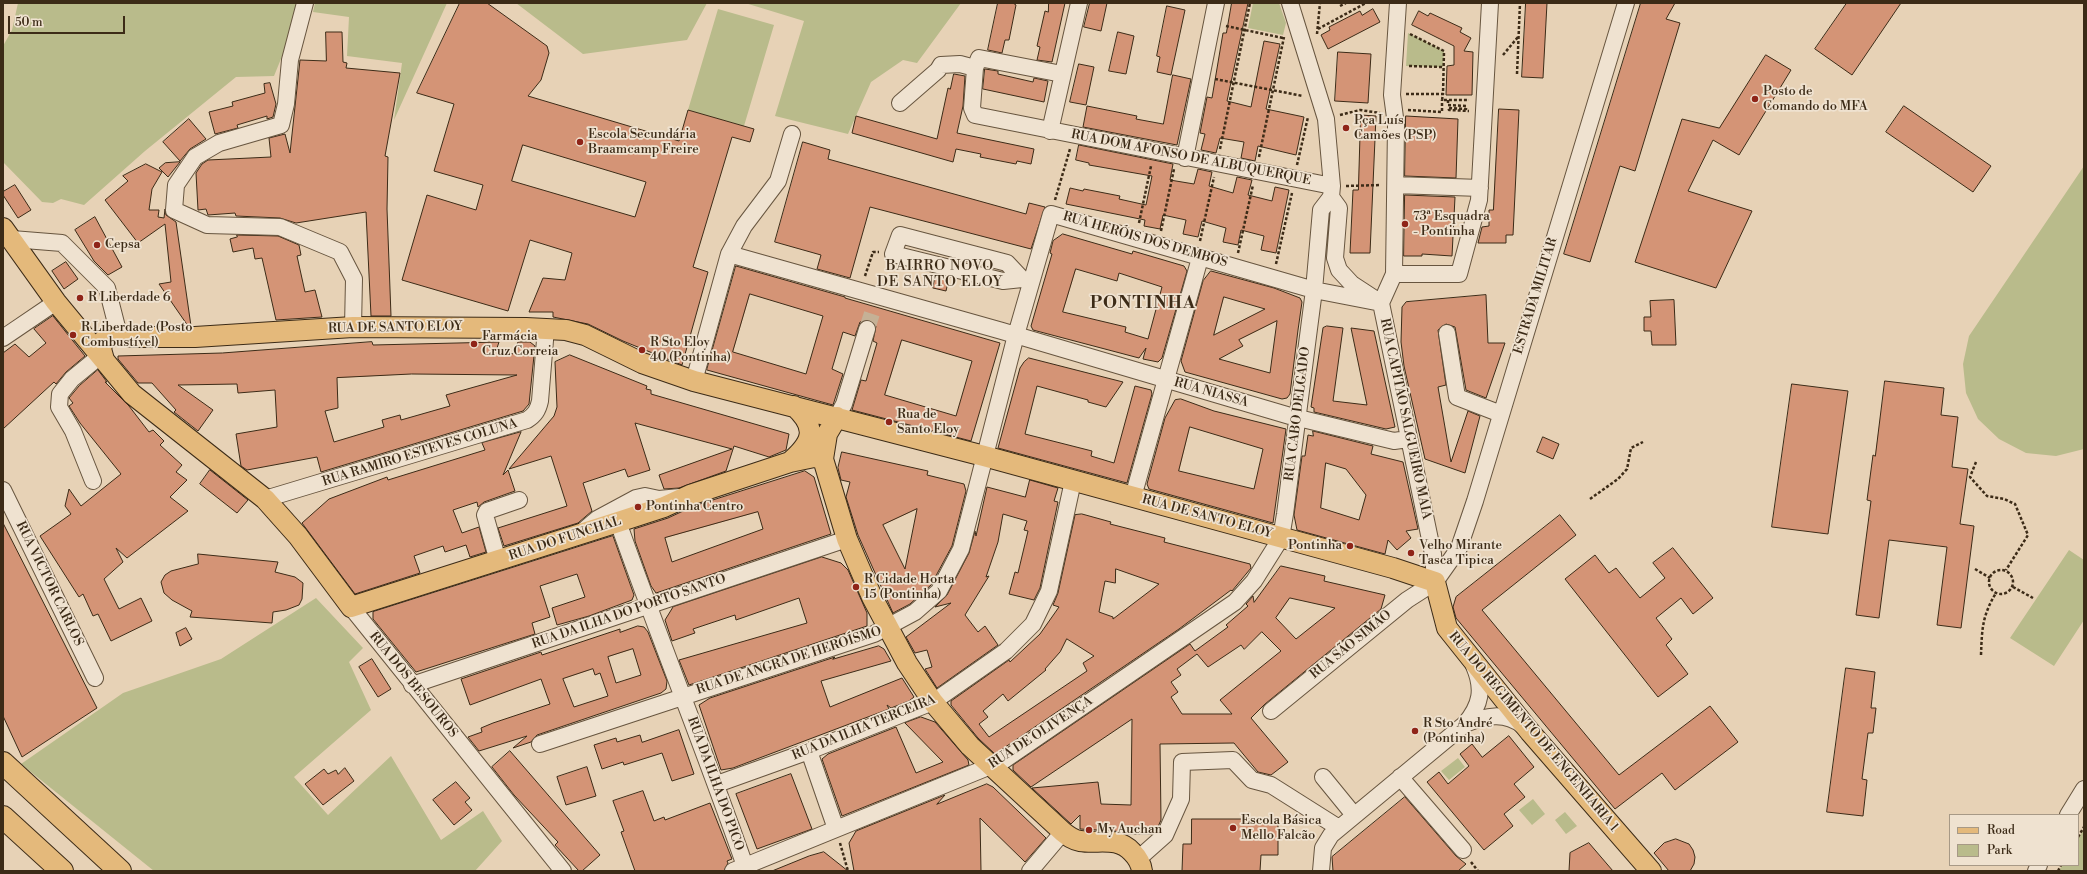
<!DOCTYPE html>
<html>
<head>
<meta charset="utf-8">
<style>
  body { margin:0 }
  #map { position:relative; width:2087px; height:874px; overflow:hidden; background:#e7d2b6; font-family:"Libre Bodoni",serif }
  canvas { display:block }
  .frame { position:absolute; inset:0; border:4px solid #3c2b17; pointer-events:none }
  .legend { position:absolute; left:1949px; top:814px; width:130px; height:52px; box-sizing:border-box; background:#efe2d0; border:1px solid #a79986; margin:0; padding:5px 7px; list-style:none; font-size:12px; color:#3c2b17 }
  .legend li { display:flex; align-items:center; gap:8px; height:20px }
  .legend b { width:20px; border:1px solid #a79986 }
  .scale { position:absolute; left:8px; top:16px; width:117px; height:18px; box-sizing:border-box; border:2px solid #3c2b17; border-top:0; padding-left:5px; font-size:12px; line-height:14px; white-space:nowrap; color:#3c2b17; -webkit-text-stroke:3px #efe2d0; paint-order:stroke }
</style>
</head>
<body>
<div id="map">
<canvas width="2087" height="874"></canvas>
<div class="frame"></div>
<ul class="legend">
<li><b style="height:5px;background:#e4b97b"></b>Road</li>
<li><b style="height:11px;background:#b9bb8b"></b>Park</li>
</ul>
<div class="scale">50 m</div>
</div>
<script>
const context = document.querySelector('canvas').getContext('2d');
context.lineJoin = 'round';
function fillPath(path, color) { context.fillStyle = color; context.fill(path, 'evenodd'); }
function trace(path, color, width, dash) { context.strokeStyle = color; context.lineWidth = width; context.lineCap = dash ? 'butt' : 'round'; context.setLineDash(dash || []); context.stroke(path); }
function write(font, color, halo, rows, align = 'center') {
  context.font = font + ' "Libre Bodoni",serif'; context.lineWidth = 3.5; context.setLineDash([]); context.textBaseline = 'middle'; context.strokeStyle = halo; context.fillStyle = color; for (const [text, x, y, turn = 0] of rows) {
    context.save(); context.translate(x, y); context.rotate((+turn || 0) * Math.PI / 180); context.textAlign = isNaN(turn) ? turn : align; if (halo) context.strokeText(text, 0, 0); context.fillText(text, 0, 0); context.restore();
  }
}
fillPath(new Path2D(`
  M18,3h283l-1,9 -26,64 -38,1 -91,74 -61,54 -23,-6 -8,4 -11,-1 -39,-40v-116l9,-16z
  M315,3h132l-53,117 8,-57 -55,-7 2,-39 -36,-5z
  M516,3h191l-20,37 -104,14z
  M745,3h216l-44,60 -14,-3 -32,22 -23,52 -73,-18 29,-95z
  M1253,3h26l7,20 -3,12 -35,-7z
  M718,9l56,16 -30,101 -56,-16z
  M1408,33l36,18 -1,16 -37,-1z
  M2084,166v283l-28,7 -30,-3 -27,-14 -21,-20 -12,-26 -3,-29 6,-28z
  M2069,550l15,10v60l-30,46 -44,-28z
  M316,598l47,50 -14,14 22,48 -77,67 34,38 63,-59 50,84 42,-29 19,30 -27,30h-321l-133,-107 102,-71 98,-34z
  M1458,758l7,9 -16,13 -8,-9z
  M1533,799l12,15 -13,11 -13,-15z
  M1565,812l12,14 -11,8 -11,-14z
  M2084,829v42h-25l3,-6h16v-26z`), '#b9bb8b');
const building = new Path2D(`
  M460,3h27l60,43 2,7 -8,27 -13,16 151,45 9,-31 66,19 -4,13 -18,-5 -39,130 15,5 -26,93 -59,-24 -35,-17 -35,-7v-5h-24l14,-34 22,2 7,-27 -42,-13 -22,71 -106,-31 25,-85 49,15 7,-25 -49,-14 20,-67 -37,-11zM523,145l123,37 -11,35 -123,-36z
  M998,3h15l3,2 -7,35h-4l-3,13 -14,-3z
  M1049,3h16l-13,59 -15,-2 3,-13 -3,-1 8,-35 3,1z
  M1090,3h17l-6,28 -17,-4z
  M1232,3h16l-21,98 24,6 13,-66 16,3 -14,65 38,8 -8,38 -38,-9 -3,15 -14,-3 3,-16 -24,-4 -4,15 -15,-3 4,-16 -5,-1 7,-36 5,1 11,-65h3z
  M1526,3h21l-4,75 -21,-1z
  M1641,3h34l-9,16 14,4 -45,148 -15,-5 -30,96 -26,-8z
  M1847,3h54l-49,72 -37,-26z
  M1167,6l18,4 -14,65 -14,-3 3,-15 -3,-1z
  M1373,9l7,13 -52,27 -7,-14 9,-5 -1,-3 31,-16 2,4z
  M1419,11l9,5 2,-3 32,15 -2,4 11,6 -7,13 9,1 -1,43h-26l1,-29 7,-1v-19l-42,-21z
  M326,32h16l1,30 4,1 -1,5 54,5 -15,83 3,1 -1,52 4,107h-20l-5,-104 -70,11 -16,-5 -44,-2 -1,-3 -27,2 -2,-6 -8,1 -2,-37 6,-9 6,-4 63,-3 -2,-19 16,-4 5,19 10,-93 26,1z
  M1118,32l16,4 -8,38 -17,-3z
  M1338,52l33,2 -3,49 -33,-2z
  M1766,55l25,15 -52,85 -26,-15 -25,51 64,20 -36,77 -81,-26 47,-143 37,9z
  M1079,64l15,3 -8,38 -16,-3z
  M985,69l13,2v3l35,8 1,-4 14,3 -4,21 -61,-13z
  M954,74l11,2 -2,30 -6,27 77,16 -3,15 -14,-3 -1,3 -36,-7 1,-3 -25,-5 -3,13 -101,-29 4,-17 81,23 11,-51 2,1z
  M1173,75l18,4 -14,66 -94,-18 4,-21 50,10 -1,3 27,5z
  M270,83l6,21 -3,13 -6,2v-3l-30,9 1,3 -23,6 -6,-22 24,-6 -1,-4 33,-9 -1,-9z
  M1904,106l87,60 -18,26 -87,-60z
  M1499,109l20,1 -6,125h-7v8h-28l4,-16 7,-1v-16h4z
  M1361,115l15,1 -6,137h-20l3,-63h5z
  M1406,116l52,3 -2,59 -51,-2z
  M189,119l17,20 -16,10 -10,12 -17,-19z
  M803,142l27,8 -2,9 198,55 3,-11 16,4 -14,42 -161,-42 -20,71 -33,-9 4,-14 -46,-13z
  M1079,145l94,19 -3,16 24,4 4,-15 14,3 -3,14 24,7 4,-16 15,3 -4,15 24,6 3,-14 14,3 -13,63 -15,-3 3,-14 -23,-6 -3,15 -15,-3 3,-14 -24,-7 -4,16 -15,-3 3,-14 -23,-5 -3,14 -16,-3 1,-6 -79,-16 4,-16 13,3 1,-2 36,7 -1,3 27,6 6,-29 -63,-11v-2l-13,-3z
  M180,162l-12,15 -9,-9 6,-5z
  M146,164l16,8 -10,17 -3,21h10l-1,7 6,1 1,-9 1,6 10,7 15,104h-3l-29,-42 12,-2 -6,-58 -27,19 -33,-43 23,-19 -5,-5z
  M15,185l16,25 -13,8 -15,-23v-3z
  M1405,195l50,2 -3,59 -30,-2v2h-18z
  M95,217l27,50 -14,8 -14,-14 -19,-31z
  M1063,234l69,20 1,-3 51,15 3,5 -25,87 -4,4 -15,-3 3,-11 -7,10 -106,-28 -2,-4 21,-72 -2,-1 3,-12zM1076,269l41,12 2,-8 43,14 -14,52 -23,-7 1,-5 -63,-15z
  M237,235l41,1 21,9 2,10 -4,1 8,36 10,-2 7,27 -46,3 -14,-62 -7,1 -2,-11 -20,4 -3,-13 7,-2z
  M66,262l12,17 -14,10 -12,-18z
  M736,266l109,31v1l155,45 -29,98 -119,-31 9,-30 5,1 11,-38 -4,-2 3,-15 -7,-6 -9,2 -5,14 -12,-4 -11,37 11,5 -10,31 -126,-35zM750,294l73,22 -17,58 -73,-22zM902,340l70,21 -16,55 -71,-21z
  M1211,271l63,17 26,10 2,4 -4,28 -8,64 -3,4 -5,1 -97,-27 -4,-11 22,-80zM1224,297l41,12 -51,26zM1277,321l-7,52 -51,-14 24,-13 -4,-6z
  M936,274l13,4 -3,13 -13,-3z
  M1486,295l2,48h17l-19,55 -20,-8 -11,-63 -9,-3 -8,6 8,55 -8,2 13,75 17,-51 12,5 -15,57 -40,-14 -21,-93 -3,-24 1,-35 4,-5z
  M1674,300l2,45h-24l-1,-14h-7v-14h7l-1,-16z
  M53,316l32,40 -19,16 -10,12 -2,-2 -51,47v-76l12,-9 14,13 17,-14 -12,-14z
  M1327,326l16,2 -10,73 34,4 -16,-77 23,3 21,96 -9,2 -72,-17v-4l-3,-1 12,-79z
  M372,342l1,3 126,-3 -2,6 16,6 5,-12h12l5,4 -6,58 -6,7 -202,61 -4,-15 -70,13 -6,-4 -5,-32 41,-7 -2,-37 -37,3 -1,-9 -59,1 35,25 -15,21 -24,-19 2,-2 -24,-27h-14l-20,-24v-3l104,-3zM412,374l105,1 -71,20 4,11 -49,14 -1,-5 -18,5 2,7 -50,15 -9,-31 13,-3 -1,-30z
  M570,355l77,31 -1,3 5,1v4l138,40 -3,16 -17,7 -35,-11 -8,25 -47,17 -15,1 -5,-14 73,-26 -97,-26 15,47 -22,7 -3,-8 -42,14 9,28 -14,12 -74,23 -6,-18 69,-22 -16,-50 -42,13 45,-53 3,-9 -2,-45z
  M1029,358l94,24 -17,25 -18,-5v-2l-51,-14 -12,48 67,17 -1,5 23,7 21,-77 16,4 1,4 -25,89 -129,-35 22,-80 4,-6z
  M98,370l9,12h-2l24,24 20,26 4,-2 11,11 -4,4 22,20 -6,7 11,8 -17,17 18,14 -61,47 -11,-10 7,14 -19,17 15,30 22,-11 11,23 -41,20 -13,-27 -5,2 -10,-22 -4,3 -39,-61 31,-22 -6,-8 4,-17 12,17 40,-32 -41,-51 -11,-17 4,-3 -4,-5 10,-12z
  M1885,381l59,7 -3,27 17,2 -6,50 16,2 -8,55 14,2 -13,102 -24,-3 10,-78 -58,-7 -10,78 -23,-3 15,-114 -4,-1 6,-45 2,1z
  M1792,384l56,7 -20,143 -56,-7z
  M1181,399l33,12 72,18 -13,94 -124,-34 -2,-5 18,-66 10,-18zM1190,427l73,22 -9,40 -75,-18z
  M1313,431l60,15 -2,8 32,8 15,67 -12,2 5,7 -14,12 -9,-10 -3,14 -88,-24 -3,-15 8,-59h3l3,-21 5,1zM1326,463l20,6 20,26 -7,25 -38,-12z
  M521,432l-18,43 5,-5 7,21 -31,11 -6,5 -1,-5 -24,8 9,23 17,-6 7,25 -16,5 -4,-12 -21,7 -2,-6 -29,10 6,17 -65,21 -53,-71 27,-24 58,-22 1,3 97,-30 -3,-7z
  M1543,437l16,7 -6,15 -16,-7z
  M842,452l86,19 -1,4 37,9 2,7 -14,55 -21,39 -21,19 -17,9 -35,-78 -12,-38 4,-15 -9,-2 -3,-12zM917,509l-12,60 -22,-44z
  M210,470l38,30 -11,13 -37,-29z
  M805,471l9,6 17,57 -175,59 -5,-7 -16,-45 -1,-12 34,-11 26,-12zM758,512l5,17 -91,33 -7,-24z
  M1030,480l28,8 -4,13 4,1 -18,86 -6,12 -25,-6 6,-22 3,1 10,-42 -4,-1 3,-9 -24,-7 -5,28 -12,35 3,-1 -24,39 13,17 7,-6 13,19 -61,43 -12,-19 7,-2 -5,-17 -12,3 -9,-16 45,-34 -16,4 12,-12 22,-42 6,-22 1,5 11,-49 38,10z
  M1082,514l29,8 -1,2 55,14 -1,4 86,22 1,4 -19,23 -1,-1 -52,39 -184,125 -17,-16 -27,-33v-4l58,-41 1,2 30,-28 19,-27 -6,-2 5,-12 17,-78zM1116,569l43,15 -46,35v-2l-14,-5 6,-31 10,2zM1067,639l27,17 -11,7 4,8 -98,66 -10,-13 9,-7 -5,-6 20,-17 5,7 38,-31 -1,-1 15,-17z
  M1560,515l16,20 -94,75 137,165 91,-69 28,36 -63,48 -13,-17 -47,36 -159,-191 -3,-11 3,-10z
  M3,523l94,185 -75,49 -19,-41z
  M613,536l21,59 -2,5 -43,16 -32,9 -5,-17 33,-11 -8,-23 -37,12 10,31 -18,6 3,11 -119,38 -43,-53v-7z
  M1673,548l40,50 -20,16 -12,-16 -25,20 16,21 -6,6 22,29 -30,23 -93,-118 30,-24 14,18 7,-5 24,30 25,-20 -12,-15z
  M198,554l80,8 -3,10 20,5 8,6 -1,16 -3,6 -13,5 -13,2 -1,11 -82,-6 2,-6 -20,-11 -8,-7 -3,-11 4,-7 6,-4 27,-7z
  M822,557l19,6 7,7 19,43v13l-178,59 -10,-25 128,-37 -8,-25 -63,22 -1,-5 -42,14 2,4 -23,8 -7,-21 8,-13z
  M1281,566l44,10 -1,5 61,14 -4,14 -116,95 -14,14 37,44 -17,13 -13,-3 -24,-29 -74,1 1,76 -4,9 -5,5h-26l-11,-3 -35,-2v-14l-9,9 -39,-36 66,-6 3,22 30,1 1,-86 -101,68 -18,-17v-5l177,-121 5,7 33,-24 -2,-2 22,-19 -2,-2 7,-8 1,6zM1290,598l45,10 -39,31 -20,-21zM1262,632l19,19 -61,49 12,14h-50l-11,-17 7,-5 -7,-10 10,-7 -4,-6 20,-15 11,13 33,-22 3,4z
  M638,626l6,1 4,5 19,49 -1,8 -5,4 -124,42 -6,7 -18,6 14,-12 -48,15 -11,-14 14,-5 -1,-4 12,-5 57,-19 -9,-25 -71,26 -9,-26 80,-27 1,3 78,-26v3zM633,649l8,26 -25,8 -8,-26zM593,669l2,6 5,-2 8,23 -34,11 -11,-28z
  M186,628l6,11 -12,7 -4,-13z
  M879,646l5,3 7,12 -70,20 9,26 72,-29 12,19 -5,4 -18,7 -4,-3 2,4 -156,59 -12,2 -22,-65 11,-7 125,-41 -2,2z
  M372,659l19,30 -13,8 -19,-30z
  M1846,668l29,4 -4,36h5l-3,25h-5l-6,46 5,1 -4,36 -36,-4z
  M921,717l14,5 33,38 1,5 -127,51 -20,-57 6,-5 68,-27 20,46 27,-11 -38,-39z
  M679,730l15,44 -22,7 -10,-28 -38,12 -1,-3 -21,7 -8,-24 22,-7 1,4 23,-7 2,7z
  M1509,736l25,31 -20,17 11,13 -21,17 9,12 -29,24 -57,-68 12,-10 9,12 21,-18 -9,-12 12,-10 10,13z
  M510,751l90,104 -18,16h-3l-24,-26 3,-3 -44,-47 -22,-28z
  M587,767l9,29 -30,9 -9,-28z
  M345,768l9,13 -31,24 -18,-21 19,-15 4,5 8,-4 2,4z
  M791,774l21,55 -55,20 -21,-55z
  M456,782l14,16 -5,4 7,8 -18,15 -21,-25z
  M987,784l6,3 53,51 -21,24 -45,-44 1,53h-127l-5,-28 7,-12 89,-36 -8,9z
  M643,791l11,30 10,-4 1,3 45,-17 22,56 -5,2 1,2 -4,8h-89l-14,-39 3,-1 -11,-30z
  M1405,797l51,59 10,8 -8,7h-125l-1,-14z
  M1192,819h86v36h-17l-1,16h-78l1,-27h8z
  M1676,839l13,5 4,6 2,7 -1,7 -4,7h-21l-15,-18 10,-10z
  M1589,843l24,28h-44l1,-18z
  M824,852l24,19h-76l37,-15z`);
fillPath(building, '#d49476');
trace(building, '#3c2b17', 1);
trace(new Path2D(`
  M867,329l7,-22`), '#c5b196', 16, [16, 8]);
const minor = new Path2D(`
  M305,3l-15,57 -4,44 -5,21 -62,18 -24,14 -19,28 -2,25 33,15 73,2 60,25 14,27 -1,48
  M975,68l-3,40 3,7 357,71
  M900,103l38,-33 3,-5 19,-1 15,4 4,-10 83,16
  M1050,131l29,-128
  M1185,158l31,-155
  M1396,185l84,3
  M1331,197l8,11 -4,50 4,12 13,14 29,19 52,251 2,28
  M12,239l50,4 45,45 12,47
  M729,254l273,77 288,85 104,25 14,-2
  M1394,274h65l20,-74 11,-197
  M1022,279l-15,-16 -107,-28 -7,19 110,27 19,-2 9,2
  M1447,333l10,64 44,17
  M3,338l53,-36
  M694,381l35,-127 15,-28 34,-45 14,-47
  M837,417l7,-13 23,-75
  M93,481l-20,-50 -14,-24 1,-13 12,-15 28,-23
  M3,490l92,188
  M1133,497l67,-239
  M265,499l262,-79c8,-5 11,-10 13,-19l6,-73
  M618,522c41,116 87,229 127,344
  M584,530l13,-11 39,-21 9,-2 14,3 21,-2
  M498,561l-13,-46 2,-4 32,-11
  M351,607l212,264
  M412,685l435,-146
  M1271,711l136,-111 28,-18 24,-34 16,-47 151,-498
  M1465,724c20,-8 40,-13 58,2
  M540,744l334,-110 41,-22 24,-21 22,-42 55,-214 35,-121 263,76 67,13 13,-29 2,-149 -4,-30 6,-92
  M809,751l27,78
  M1323,777l31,38
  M1400,777l63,73
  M717,784l92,-33 124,-49 73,-51 27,-27 16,-33 24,-110
  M2068,815l16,-26
  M1138,859l27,-24 16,-36 1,-37 51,-2 19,20 19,5 68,43
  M733,871l270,-110 232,-159 19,-21 27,-43 4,-24 29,-224 7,-80 10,-13 1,-11 -6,-67 -36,-116
  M1030,871l33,-39
  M1321,871l2,-23 8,-13 134,-111c16,-19 19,-35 9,-58
  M2036,871l3,-6`);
const major = new Path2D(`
  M3,228l53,74 76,92 133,105 33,37 53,71 267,-85 46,-15 26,-12 100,-33 24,-5 9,2
  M104,360l-3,-11 2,-8 7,-5 9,-1 16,2h60l158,-10 173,1 40,2 19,5 57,28 52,18 290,75 409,112 42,14 12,46 83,104 121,139
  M823,459l24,80 25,58 35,66 26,39 37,44 93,86c5,4 10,8 17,9 19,3 37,-5 52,11 6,6 9,11 10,19
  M823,459l4,-25 10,-17
  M790,462c23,-20 28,-34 4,-56`);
const highway = new Path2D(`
  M3,763l117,108
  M3,817l59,54`);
trace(minor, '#67553f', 18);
trace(major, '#3c2b17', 22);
trace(highway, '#3c2b17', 24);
trace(new Path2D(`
  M1340,6l6,-3
  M1226,26l57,12
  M1318,29l48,-26
  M1317,34l3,-31
  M1410,34l34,17 -1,43
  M1503,55l15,-18
  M1409,66l34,1
  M1517,74l3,-71
  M1215,79l88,17
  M1406,94h37l-1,6h27
  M1448,100v5l18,1v3l-18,-1 1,2 20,1
  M1408,110l34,2v-12
  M1340,115l20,-5 20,3
  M1220,149l30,-146
  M1259,157l25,-120
  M1297,165l11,-48
  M1346,186l35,-1
  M1055,200l15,-51
  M1139,223l12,-57
  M1161,231l13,-62
  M1200,241l14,-64
  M1238,253l15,-68
  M1276,264l16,-71
  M865,276l8,-24h6
  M1976,462l-6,15 17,19 17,3 11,5 13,31 -22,35
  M1590,499l28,-20 9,-10 4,-21 12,-6
  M1975,569l15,9
  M1989 582a12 12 0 1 1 24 0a12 12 0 1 1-24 0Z
  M2013,587l20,11
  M1981,655c1,-26 1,-39 15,-62
  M2078,837l6,-10
  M840,843l8,28
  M1471,862l7,9
  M2058,871l3,-6`), '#3c2b17', 2.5, [3, 2]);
trace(minor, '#efe2d0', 16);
trace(major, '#e4b97b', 20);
trace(highway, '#e4b97b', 22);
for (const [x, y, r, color] of [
  [1755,99,4,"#8f2418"],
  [1346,128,4,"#8f2418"],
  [580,142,4,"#8f2418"],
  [1405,224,4,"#8f2418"],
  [97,245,4,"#8f2418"],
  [80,298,4,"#8f2418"],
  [73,335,4,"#8f2418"],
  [474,344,4,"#8f2418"],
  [642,350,4,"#8f2418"],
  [889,422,4,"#8f2418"],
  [638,507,4,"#8f2418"],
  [1350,546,4,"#8f2418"],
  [1411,553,4,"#8f2418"],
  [856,587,4,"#8f2418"],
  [1415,731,4,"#8f2418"],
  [1233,828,4,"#8f2418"],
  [1089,830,4,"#8f2418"]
]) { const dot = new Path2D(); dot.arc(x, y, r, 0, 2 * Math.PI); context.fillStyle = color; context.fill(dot); trace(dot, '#efe2d0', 1.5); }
write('13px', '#3c2b17', '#efe2d0', [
  ["Posto de",1763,92],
  ["Comando do MFA",1763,107],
  ["Pça Luís",1354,121],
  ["Camões (PSP)",1354,136],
  ["Escola Secundária",588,135],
  ["Braamcamp Freire",588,150],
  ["73ª Esquadra",1413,217],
  ["- Pontinha",1413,232],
  ["Cepsa",105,245],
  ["R Liberdade 6",88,298],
  ["R Liberdade (Posto",81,328],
  ["Combustível)",81,343],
  ["Farmácia",482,337],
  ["Cruz Correia",482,352],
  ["R Sto Eloy",650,343],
  ["40 (Pontinha)",650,358],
  ["Rua de",897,415],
  ["Santo Eloy",897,430],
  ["Pontinha Centro",646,507],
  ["Pontinha",1342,546,"right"],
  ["Velho Mirante",1419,546],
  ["Tasca Tipica",1419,561],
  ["R Cidade Horta",864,580],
  ["15 (Pontinha)",864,595],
  ["R Sto André",1423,724],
  ["(Pontinha)",1423,739],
  ["Escola Básica",1241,821],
  ["Mello Falcão",1241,836],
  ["My Auchan",1097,830]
], 'left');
write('13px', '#3c2b17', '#efe2d0', [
  ["RUA DOM AFONSO DE ALBUQUERQUE",1191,158,11],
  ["RUA HERÓIS DOS DEMBOS",1145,240,16],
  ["ESTRADA MILITAR",1536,296,-73],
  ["RUA DE SANTO ELOY",395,328,-1],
  ["RUA NIASSA",1211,393,16],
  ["RUA CABO DELGADO",1298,414,-83],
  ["RUA CAPITÃO SALGUEIRO MAIA",1405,419,78],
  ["RUA RAMIRO ESTEVES COLUNA",420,453,-17],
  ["RUA DE SANTO ELOY",1207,517,15],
  ["RUA DO FUNCHAL",565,539,-18],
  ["RUA VICTOR CARLOS",49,584,64],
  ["RUA DA ILHA DO PORTO SANTO",629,612,-19],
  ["RUA SÃO SIMÃO",1351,645,-39],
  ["RUA DE ANGRA DE HEROÍSMO",789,661,-18],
  ["RUA DOS BESOUROS",413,685,51],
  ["RUA DA ILHA TERCEIRA",864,728,-22],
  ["RUA DO REGIMENTO DE ENGENHARIA 1",1533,732,50],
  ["RUA DE OLIVENÇA",1041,733,-33],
  ["RUA DA ILHA DO PICO",715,784,70]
]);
context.letterSpacing = '1px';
write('14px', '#3c2b17', '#efe2d0', [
  ["BAIRRO NOVO",940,267],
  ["DE SANTO ELOY",940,283]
]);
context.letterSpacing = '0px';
context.letterSpacing = '1px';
write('bold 17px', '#3c2b17', '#efe2d0', [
  ["PONTINHA",1143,304]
]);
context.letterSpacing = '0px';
</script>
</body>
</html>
